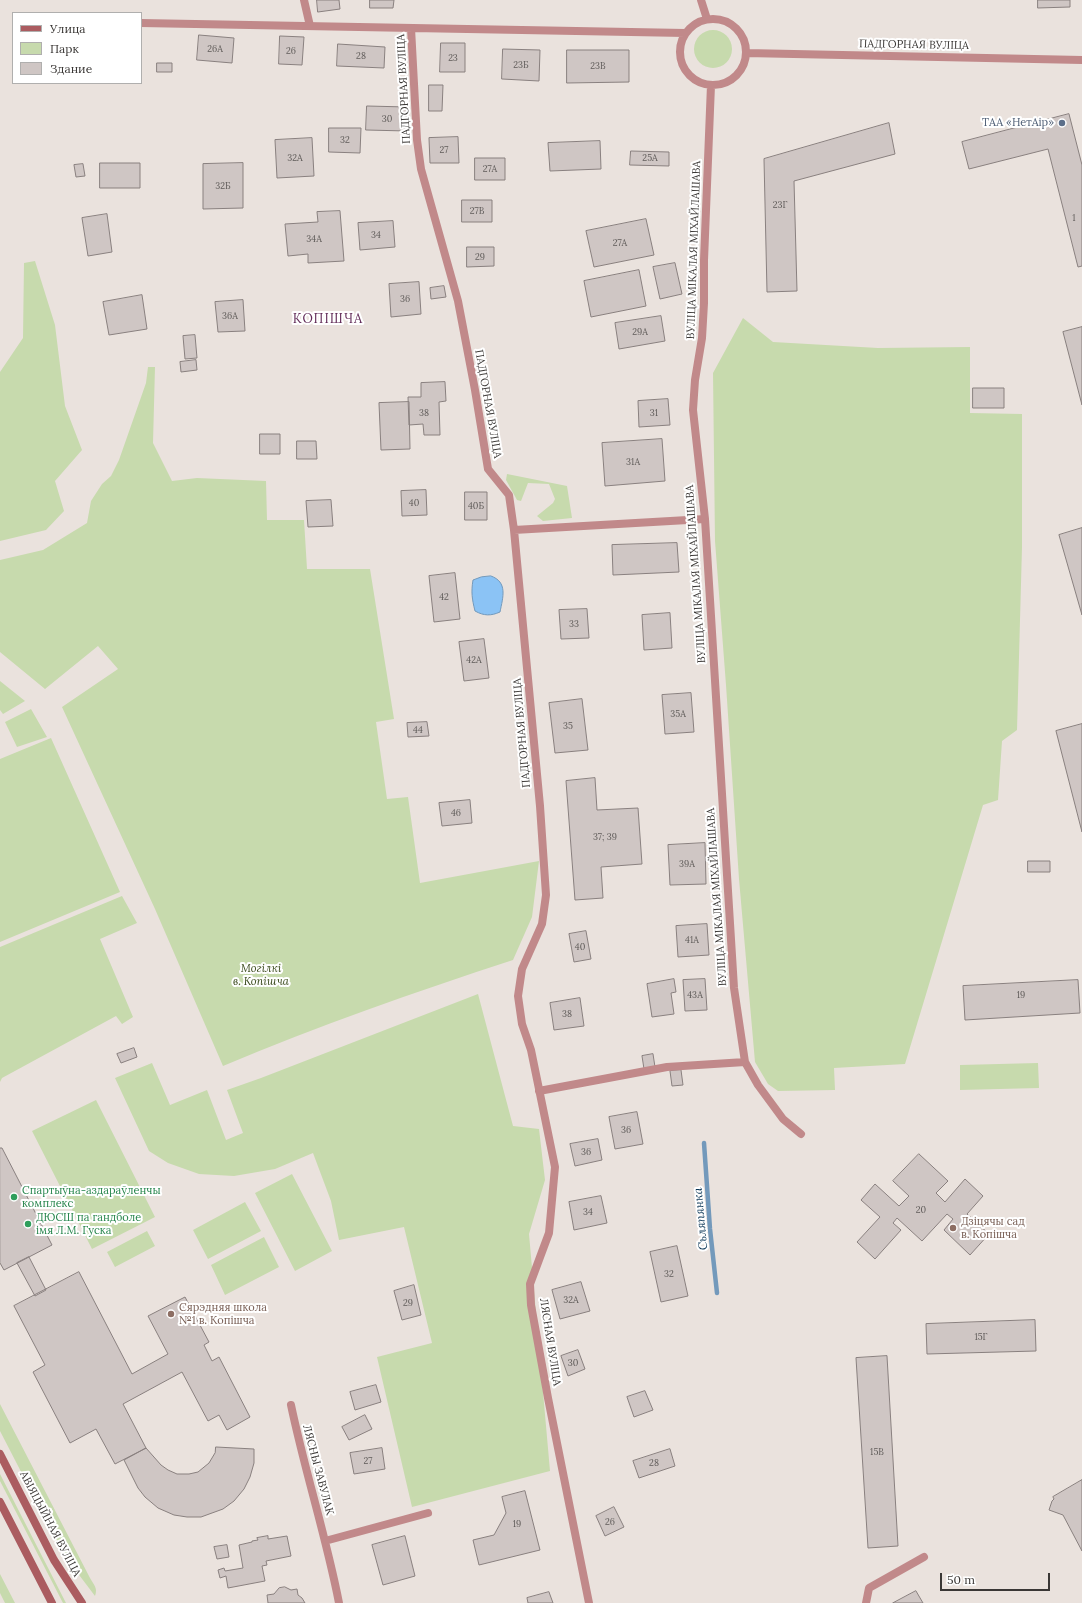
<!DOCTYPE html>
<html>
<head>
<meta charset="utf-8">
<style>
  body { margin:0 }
  #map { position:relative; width:1082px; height:1603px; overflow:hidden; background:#eae2dd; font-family:Lora,serif }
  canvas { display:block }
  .legend { position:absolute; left:12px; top:12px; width:130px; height:72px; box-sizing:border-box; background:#fff; border:1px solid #b0afae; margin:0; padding:5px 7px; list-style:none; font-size:12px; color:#3a3735 }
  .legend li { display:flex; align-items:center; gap:8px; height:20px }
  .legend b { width:20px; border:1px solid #b0afae }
  .scale { position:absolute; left:940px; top:1573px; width:110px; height:18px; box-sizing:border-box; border:2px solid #3a3735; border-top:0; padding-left:5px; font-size:12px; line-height:14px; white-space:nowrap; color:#3a3735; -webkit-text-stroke:3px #fff; paint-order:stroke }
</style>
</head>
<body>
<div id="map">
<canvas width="1082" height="1603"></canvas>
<ul class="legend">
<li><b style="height:5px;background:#ab5c60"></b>Улица</li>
<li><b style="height:11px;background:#c7daad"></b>Парк</li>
<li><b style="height:11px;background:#cfc6c4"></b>Здание</li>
</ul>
<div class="scale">50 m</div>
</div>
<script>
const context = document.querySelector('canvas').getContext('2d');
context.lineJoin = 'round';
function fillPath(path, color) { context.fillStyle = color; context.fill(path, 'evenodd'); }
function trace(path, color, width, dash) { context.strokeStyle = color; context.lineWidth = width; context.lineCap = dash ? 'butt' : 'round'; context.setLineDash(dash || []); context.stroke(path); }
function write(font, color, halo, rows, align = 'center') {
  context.font = font + ' Lora,serif'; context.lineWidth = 4; context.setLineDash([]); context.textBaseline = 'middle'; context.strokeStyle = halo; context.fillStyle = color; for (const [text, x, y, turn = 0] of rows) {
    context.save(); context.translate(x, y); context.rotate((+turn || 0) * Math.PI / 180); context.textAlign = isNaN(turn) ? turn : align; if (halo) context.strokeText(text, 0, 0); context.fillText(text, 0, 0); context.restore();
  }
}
fillPath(new Path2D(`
  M694 49a19 19 0 1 1 38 0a19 19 0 1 1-38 0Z
  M35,261l20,64 10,81 17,44 -27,31 9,30 -18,19 -46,11v-169l23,-34 1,-75z
  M743,318l30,24 105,6 92,-1v66l52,1v133l-5,183 -15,11 -4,59 -15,5 -78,259 -71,4 1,22 -57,1 -10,-7 -13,-22 -16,-183 -13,-194 -11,-144 -2,-168z
  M148,367h7l-2,76 19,38 25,-3 69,3 1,39h37l3,49h63l24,150 -18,3 11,77 21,-2 12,86 119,-22 -7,56 -19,43c-98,32 -195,66 -290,106l-68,-157 -93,-202 56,-38 -20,-23 -53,43 -45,-37v-92l43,-10 44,-27 4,-22 11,-17 9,-8 8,-16 27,-77z
  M507,474l60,12 5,32 -29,3 -6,-5 16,-13 2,-4 -6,-15 -21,-1 -7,18 -4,-1 -11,-20z
  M0,681l25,20 -22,13 -3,-4z
  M31,709l16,28 -30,10 -12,-25z
  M51,738l69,154 -120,50v-183z
  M122,896l15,27 -37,16 33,78 -11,7 -6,-8 -114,62 -2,4v-135z
  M478,994l35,132 26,3 6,51 -16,54 21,237 -138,36 -35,-150 55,-14 -28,-116 -65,13 -8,-39 -18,-48 -38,16 -41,7 -35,-2 -31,-11 -19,-12 -34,-73 37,-15 18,42 37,-15 19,50 17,-7 -16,-43 34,-12z
  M1038,1063l1,25 -79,2v-25z
  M96,1100l59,117 -63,32 -60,-118z
  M292,1174l40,77 -37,20 -40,-78z
  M245,1202l16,29 -53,28 -15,-29z
  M147,1231l8,15 -40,21 -8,-15z
  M264,1237l15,30 -54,28 -14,-30z
  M0,1404l90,174c4,7 8,10 5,18l-31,-41 -64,-124z
  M0,1474l66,129h-3l-63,-122z
  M0,1574l15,29h-10l-5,-10z`), '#c7daad');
const water = new Path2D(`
  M491,576c17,6 12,21 9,36 -9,4 -16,4 -25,-1 -3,-12 -4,-19 -2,-31l8,-3z`);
fillPath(water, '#8bc3f5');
trace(water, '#7399bb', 1);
trace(new Path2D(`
  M704,1143l6,86 7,64`), '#7399bb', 4.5);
const building = new Path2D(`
  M317,0h22l1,9 -22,3z
  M370,0h24l-1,8h-23z
  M1038,0h32v7l-32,1z
  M199,35l35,3 -2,25 -35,-3z
  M280,36l24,1 -2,28 -23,-1z
  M441,43h24v29h-25z
  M338,44l47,3 -1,21 -47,-2z
  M503,49l37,1 -1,31 -37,-2z
  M567,50h62v32l-62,1z
  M157,63h15v9h-15z
  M429,85h14l-1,26h-13z
  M367,106l40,1v24l-41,-1z
  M1069,114l13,51v101l-4,1 -30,-118 -79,20 -7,-27z
  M889,123l6,31 -101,27 3,110 -30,1 -3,-133z
  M329,128h32l-1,25 -31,-1z
  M458,137l1,26h-29l-1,-25z
  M312,138l2,38 -37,2 -2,-38z
  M600,141l1,28 -51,2 -2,-28z
  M631,151l38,1v14l-39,-1z
  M475,158h30v22h-30z
  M100,163h40v25h-40z
  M243,163v45l-40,1v-45z
  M83,164l2,12 -9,1 -2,-12z
  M462,200h30v22h-30z
  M340,211l4,50 -36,2v-9l-20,2 -3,-32 33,-2 -1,-10z
  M107,214l5,38 -24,4 -6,-38z
  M646,219l8,36 -60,12 -8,-36z
  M393,221l2,26 -35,3 -2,-27z
  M467,247h27v19l-27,1z
  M675,263l7,31 -22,5 -7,-32z
  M639,270l7,36 -55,11 -7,-36z
  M419,282l2,32 -30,3 -2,-33z
  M444,286l2,11 -15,2 -1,-11z
  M142,295l5,34 -38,6 -6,-33z
  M243,300l2,31 -27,1 -3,-30z
  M661,316l4,25 -46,8 -4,-26z
  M1082,327v78l-19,-73z
  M195,335l2,23 -12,1 -2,-23z
  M196,360l1,10 -16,2 -1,-10z
  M445,382l1,19 -7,1 1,33h-16l-1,-11 -14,1 -1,-28h13v-14z
  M973,388h31v20h-31z
  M668,399l2,26 -31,2 -1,-26z
  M409,402l1,47 -29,1 -2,-47z
  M260,434h20v20h-20z
  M662,439l3,42 -60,5 -3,-43z
  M297,441h19l1,18h-20z
  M426,490l1,25 -25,1 -1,-25z
  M465,492h22v28h-22z
  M331,500l2,26 -25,1 -2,-26z
  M1082,528v87l-23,-80z
  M677,543l2,29 -66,3 -1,-30z
  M455,573l5,46 -26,3 -5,-46z
  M587,609l2,29 -28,1 -2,-29z
  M670,613l2,35 -28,2 -2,-35z
  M484,639l5,39 -25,3 -5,-39z
  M691,693l3,39 -29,2 -3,-39z
  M582,699l6,51 -33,3 -6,-50z
  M427,722l2,14 -21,1 -1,-14z
  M1082,724v108l-26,-101z
  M595,778l2,32 41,-2 4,56 -41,3 2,31 -28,2 -9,-119z
  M470,800l2,23 -30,3 -3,-23z
  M705,843l1,41 -36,1 -2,-40z
  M1028,861h22v11h-22z
  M707,924l2,31 -31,2 -2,-31z
  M586,931l5,28 -17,3 -5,-28z
  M674,979l2,13 -5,1 3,21 -22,3 -5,-33z
  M705,979l2,31 -22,1 -2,-31z
  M1078,980l2,33 -115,7 -2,-34z
  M580,998l4,28 -30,4 -4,-27z
  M134,1048l3,9 -16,6 -4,-9z
  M653,1054l2,13 -11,2 -2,-13z
  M681,1070l2,15 -11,1 -2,-15z
  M637,1112l6,32 -28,5 -6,-32z
  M598,1139l4,21 -27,6 -5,-22z
  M0,1148h2l50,97 -48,25 -4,-7z
  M919,1154l29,27 -12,12 9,9 20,-23 18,17 -16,18 22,20 -19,21 -26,-25 9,-11 -6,-5 -25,27 -25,-23 -4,5 8,7 -26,29 -18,-17 23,-25 -19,-17 14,-16 24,22 10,-10 -16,-15z
  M601,1196l6,27 -33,7 -5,-28z
  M677,1246l11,50 -27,6 -11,-50z
  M29,1257l17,33 -11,6 -18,-33z
  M79,1272l53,102 36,-20 -20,-38 37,-19 24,45 -5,3 8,16 7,-4 31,60 -23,13 -8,-15 -11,6 -26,-49 -59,32 23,44 -31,16 -19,-35 -26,14 -37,-71 12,-7 -31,-59z
  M581,1282l9,29 -30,8 -8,-29z
  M414,1285l7,30 -19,5 -8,-29z
  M1035,1320l1,31 -109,3 -1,-30z
  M578,1350l7,19 -17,7 -7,-20z
  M887,1356l11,190 -30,2 -12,-190z
  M376,1385l5,17 -26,8 -5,-18z
  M645,1391l8,19 -19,7 -7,-20z
  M365,1415l7,14 -23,11 -7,-13z
  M216,1447l38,2v14l-4,14 -6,12 -10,12 -11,8 -22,8h-14l-13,-2 -16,-7 -13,-11 -7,-9 -14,-28 22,-12 15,17 7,5 9,4h12l9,-2 11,-9 6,-10z
  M382,1448l3,21 -31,5 -4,-21z
  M670,1449l5,17 -36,12 -6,-17z
  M1082,1480v71l-19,-36 -14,-5 3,-9 2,-2 -1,-2z
  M525,1491l15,59 -61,15 -6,-25 21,-5 12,-22 -4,-16z
  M614,1507l10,20 -19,9 -9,-20z
  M268,1536v3l19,-3 4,20 -25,5 1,4 -5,1 3,15 -37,7 -2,-12 -6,2 -2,-8 6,-2 1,3 18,-3 -4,-23 13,-3v-1l6,-1 -1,-2z
  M405,1536l10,40 -32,9 -11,-40z
  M227,1545l2,12 -12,2 -3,-12z
  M285,1587l6,3 6,-1 1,6 4,3 3,5h-37l-1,-8 7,-1 5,-6z
  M916,1591l7,12h-30z
  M549,1592l4,11h-25l-1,-5z`);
fillPath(building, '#cfc6c4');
trace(building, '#89807f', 1);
trace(new Path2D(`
  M304,0l6,26
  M701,0l6,19
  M680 52a33 33 0 1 1 66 0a33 33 0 1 1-66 0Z
  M141,23l544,10
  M411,28l6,112 4,29 37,132 17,89 13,79 21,26 5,35 26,276 6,89 -4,29 -20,45 -4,27 4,28 9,26 24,117 -6,66 -19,51 1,21 17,93 41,205
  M746,53l336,7
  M711,85l-7,175v43l-2,35 -7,42 -2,30 12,109 29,469 11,74 13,23 25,34 18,15
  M514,530l191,-11
  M539,1091l128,-24 78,-5
  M291,1405c14,67 35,131 48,198
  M325,1541l103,-28
  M866,1603l3,-15 55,-31`), '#c1898a', 8);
trace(new Path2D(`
  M0,1454l54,106 28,43
  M0,1502l52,101`), '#ab5c60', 8);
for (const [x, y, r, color] of [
  [1062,123,4,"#5c6f8a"],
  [14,1197,4,"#2e9e5b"],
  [28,1224,4,"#2e9e5b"],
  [953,1228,4,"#8d6e63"],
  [171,1314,4,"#8d6e63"]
]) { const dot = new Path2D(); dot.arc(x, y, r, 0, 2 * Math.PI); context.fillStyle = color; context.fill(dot); trace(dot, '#fff', 1.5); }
write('9px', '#5f5b59', null, [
  ["26А",215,49],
  ["26",291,51],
  ["28",361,56],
  ["23",453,58],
  ["23Б",521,65],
  ["23В",598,66],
  ["30",387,119],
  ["32",345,140],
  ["27",444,150],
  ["32А",295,158],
  ["25А",650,158],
  ["27А",490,169],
  ["32Б",223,186],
  ["23Г",780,205],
  ["27В",477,211],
  ["1",1074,218],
  ["34",376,235],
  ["34А",314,239],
  ["27А",620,243],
  ["29",480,257],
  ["36",405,299],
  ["36А",230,316],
  ["29А",640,332],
  ["38",424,413],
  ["31",654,413],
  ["31А",633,462],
  ["40",414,503],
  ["40Б",476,506],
  ["42",444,597],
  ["33",574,624],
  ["42А",474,660],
  ["35А",678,714],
  ["35",568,726],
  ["44",418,730],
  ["46",456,813],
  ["37; 39",605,837],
  ["39А",687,864],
  ["41А",692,940],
  ["40",580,947],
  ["43А",695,995],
  ["19",1021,995],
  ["38",567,1014],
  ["36",626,1130],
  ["36",586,1152],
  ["20",921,1210],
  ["34",588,1212],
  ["32",669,1274],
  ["32А",571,1300],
  ["29",408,1303],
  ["15Г",981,1337],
  ["30",573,1363],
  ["15В",877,1452],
  ["27",368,1461],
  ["28",654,1463],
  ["26",610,1522],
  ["19",517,1524]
]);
write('11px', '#3a3735', '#fff', [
  ["ПАДГОРНАЯ ВУЛІЦА",914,45,1],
  ["ПАДГОРНАЯ ВУЛІЦА",404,89,-93],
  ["ВУЛІЦА МІКАЛАЯ МІХАЙЛАШАВА",694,250,-88],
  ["ПАДГОРНАЯ ВУЛІЦА",488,404,80],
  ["ВУЛІЦА МІКАЛАЯ МІХАЙЛАШАВА",696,574,-94],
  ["ПАДГОРНАЯ ВУЛІЦА",522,733,-95],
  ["ВУЛІЦА МІКАЛАЯ МІХАЙЛАШАВА",717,897,-94],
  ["ЛЯСНАЯ ВУЛІЦА",550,1342,81],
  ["ЛЯСНЫ ЗАВУЛАК",318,1470,75],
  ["АВІЯЦЫЙНАЯ ВУЛІЦА",50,1524,62]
]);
write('11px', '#4e5e75', '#fff', [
  ["ТАА «НетАір»",1054,123]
], 'right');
write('italic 11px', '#374718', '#fff', [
  ["Могілкі",261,969],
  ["в. Копішча",261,982]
]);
write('11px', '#27864d', '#fff', [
  ["Спартыўна-аздараўленчы",22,1191],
  ["комплекс",22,1204],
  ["ДЮСШ па гандболе",36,1218],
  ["імя Л.М. Гуска",36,1231]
], 'left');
write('11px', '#785e54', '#fff', [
  ["Дзіцячы сад",961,1222],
  ["в. Копішча",961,1235],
  ["Сярэдняя школа",179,1308],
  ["№1 в. Копішча",179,1321]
], 'left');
write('italic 12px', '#0b3656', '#fff', [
  ["Сьляпянка",701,1219,-95]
]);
context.letterSpacing = '1px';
write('13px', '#622c59', '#fff', [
  ["КОПІШЧА",328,319]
]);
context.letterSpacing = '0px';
</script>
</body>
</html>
